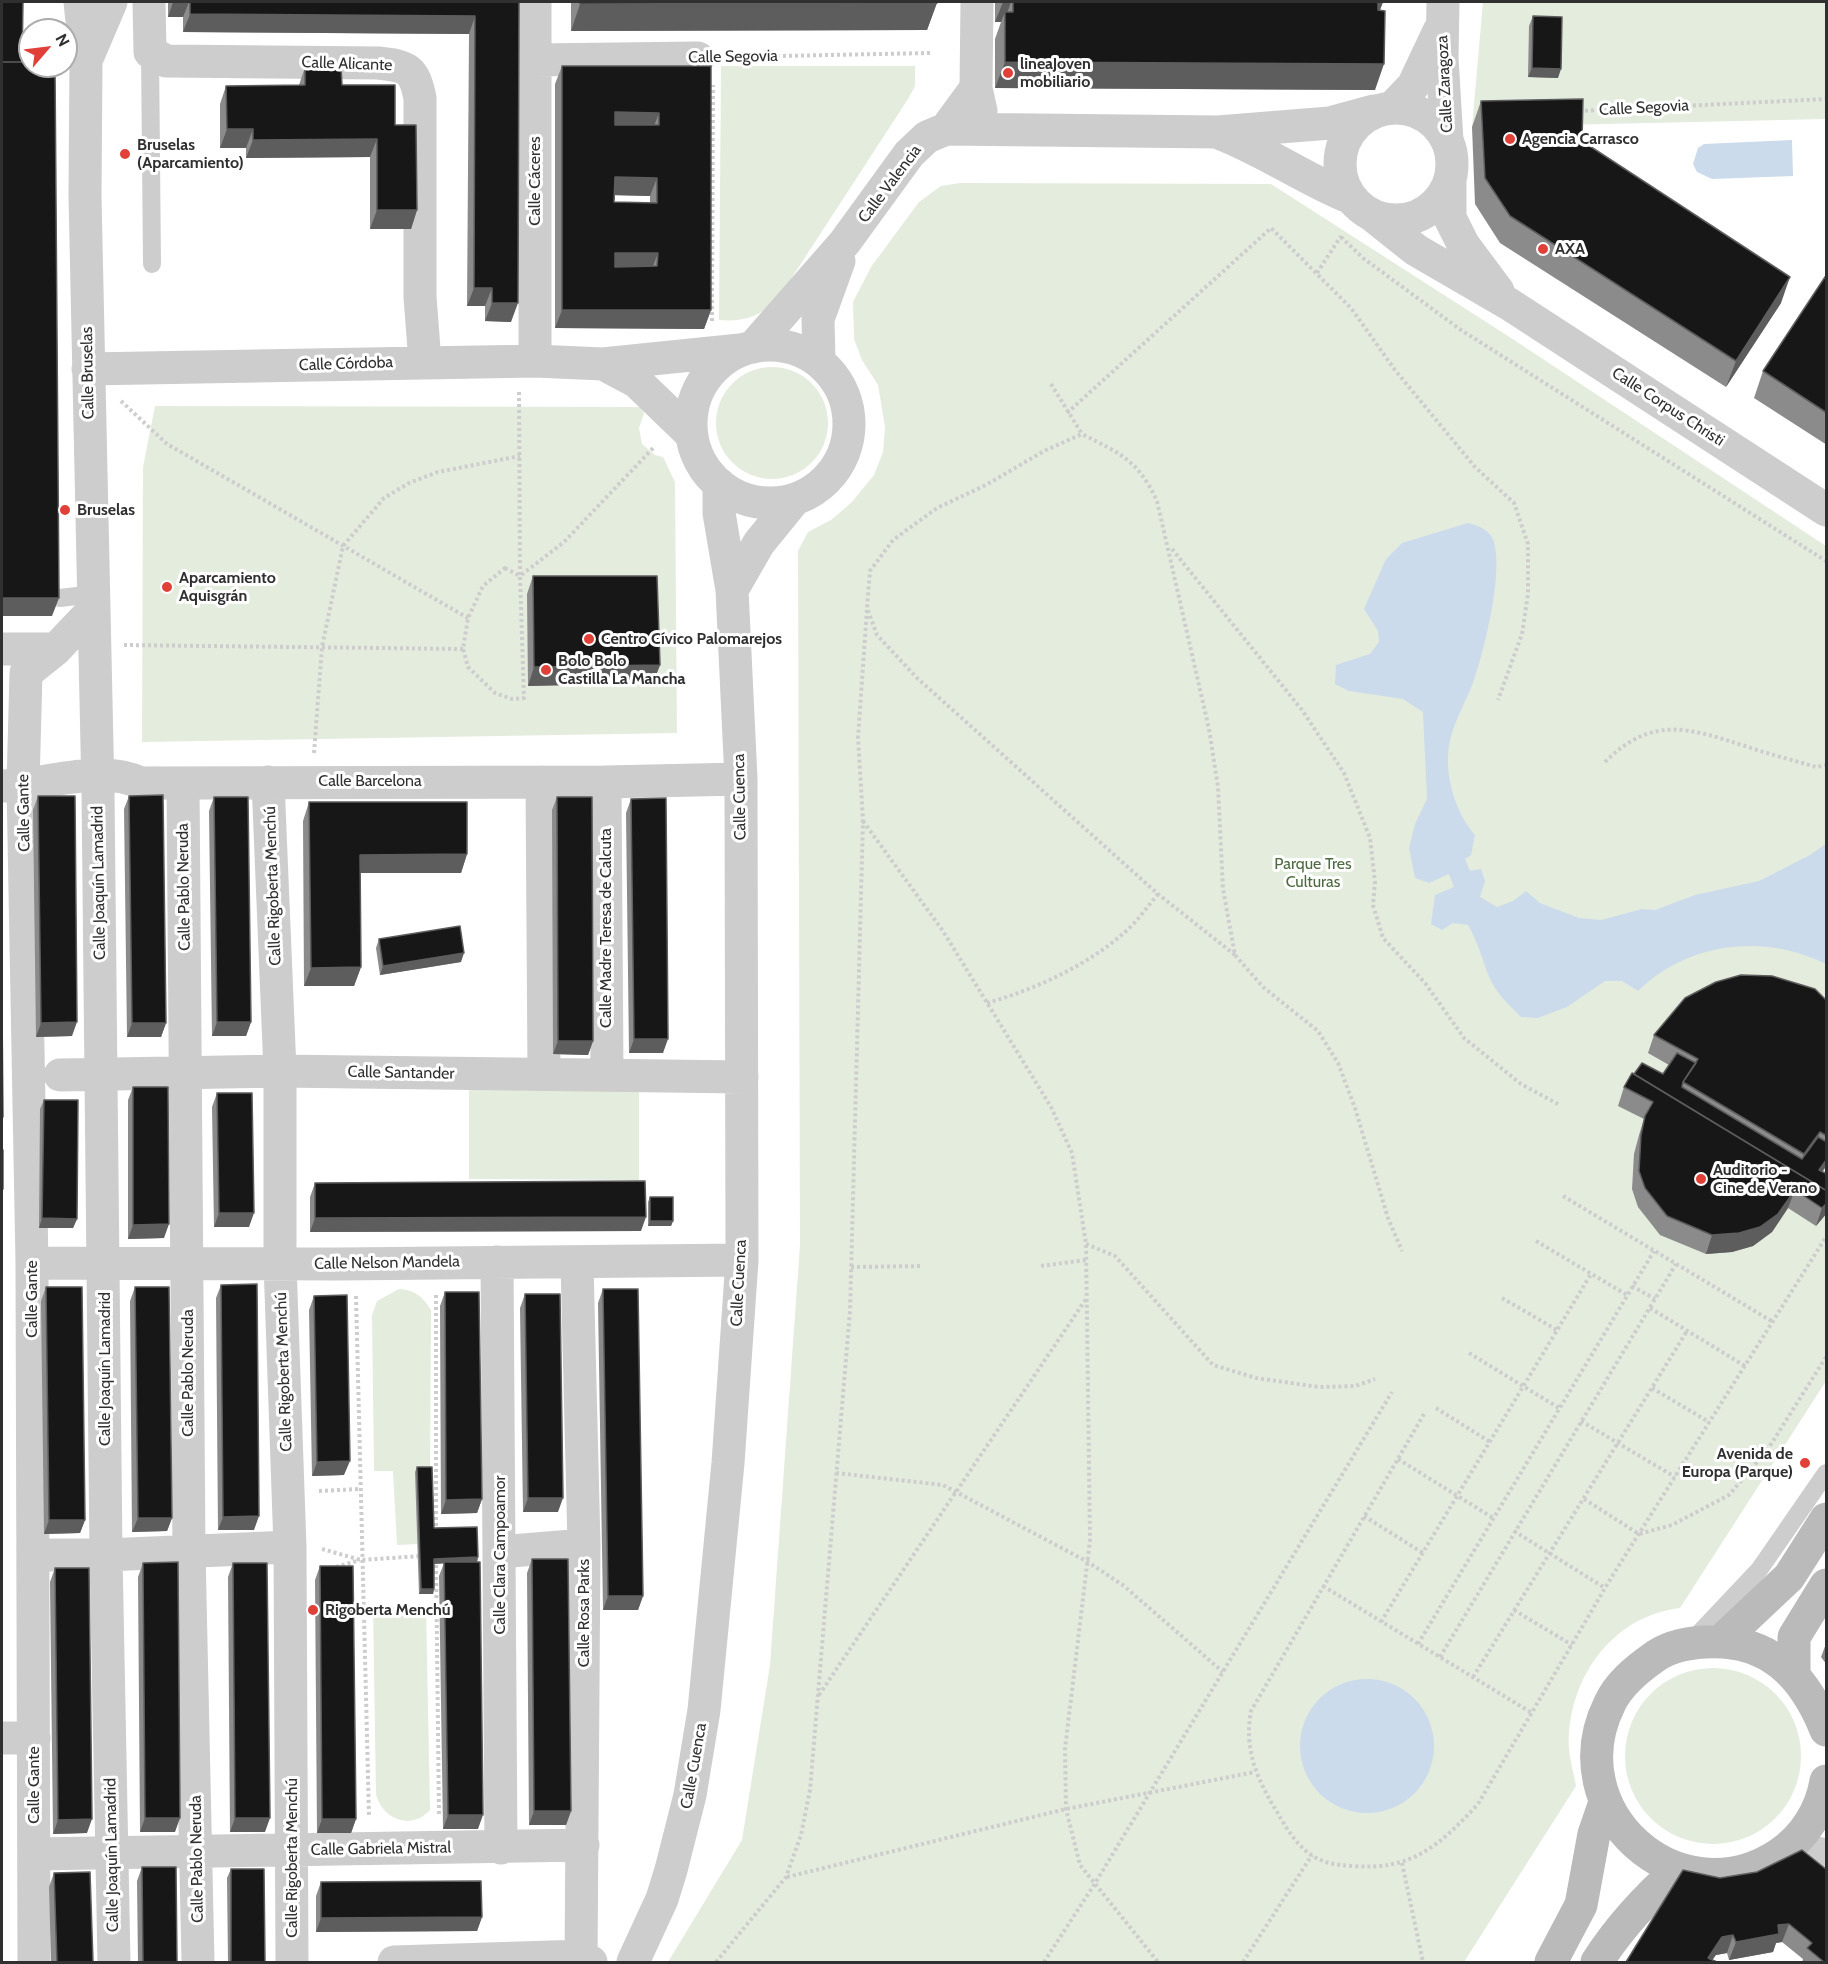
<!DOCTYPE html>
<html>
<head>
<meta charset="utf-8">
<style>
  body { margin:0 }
  #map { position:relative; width:1828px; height:1964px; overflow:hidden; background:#fff; font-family:Cabin,sans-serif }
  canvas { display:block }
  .frame { position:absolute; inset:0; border:3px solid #303030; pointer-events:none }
  .north { position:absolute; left:18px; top:18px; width:60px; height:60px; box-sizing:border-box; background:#fff; border:2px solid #acacac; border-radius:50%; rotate:62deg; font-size:16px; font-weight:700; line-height:24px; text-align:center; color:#303030 }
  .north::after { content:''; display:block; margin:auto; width:21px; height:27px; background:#e14038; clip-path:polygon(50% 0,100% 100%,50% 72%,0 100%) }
</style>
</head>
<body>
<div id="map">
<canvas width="1828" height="1964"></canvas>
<div class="frame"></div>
<div class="north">N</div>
</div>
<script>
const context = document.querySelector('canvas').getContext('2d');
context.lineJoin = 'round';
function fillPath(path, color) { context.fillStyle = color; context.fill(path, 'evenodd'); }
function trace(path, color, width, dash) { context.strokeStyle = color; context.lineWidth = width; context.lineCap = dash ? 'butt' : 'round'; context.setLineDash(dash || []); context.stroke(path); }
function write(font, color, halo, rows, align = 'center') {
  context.font = font + ' Cabin,sans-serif'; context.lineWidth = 6; context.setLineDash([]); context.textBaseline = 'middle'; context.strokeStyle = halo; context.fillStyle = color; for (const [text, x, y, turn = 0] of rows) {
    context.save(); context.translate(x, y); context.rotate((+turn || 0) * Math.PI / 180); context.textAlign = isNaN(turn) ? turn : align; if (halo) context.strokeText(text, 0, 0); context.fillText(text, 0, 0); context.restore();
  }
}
fillPath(new Path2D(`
  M1483,2h343v117l-354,8z
  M721,66h194v20l-7,13 -132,203c-19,15 -32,20 -57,18z
  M960,183l311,1 237,152 318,210v835l-146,227c-69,8 -114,73 -111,141 1,12 5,25 7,37l-112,176h-796l74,-122 28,-175 30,-420 -2,-694 10,-19 23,-12 21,-18 22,-27 9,-23 2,-25 -7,-42 -16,-25 -8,-21 -1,-37 18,-35 48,-65 22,-16z
  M716 423a56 56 0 1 1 112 0a56 56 0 1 1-112 0Z
  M155,406l485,1 4,6 -5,15 3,16 13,11 8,2 12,25 2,251 -535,9 1,-275z
  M469,1087l170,1v92l-170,-1z
  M399,1289c16,1 23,7 32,21l-1,162 -13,72 -20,1 -4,-74h-19l-2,-156 5,-14z
  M426,1606l4,204c-19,21 -48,9 -54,-16l-3,-186z
  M1625 1756a88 88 0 1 1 176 0a88 88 0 1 1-176 0Z`), '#e4ecde');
fillPath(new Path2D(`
  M1792,140l1,36 -81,3 -15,-7 -4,-8 5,-16 6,-4z
  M1468,523c8,2 18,5 23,13 16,25 -7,116 -17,144 -7,20 -19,39 -24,60 -7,31 4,71 25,95l-4,20 -6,4 5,12 11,-2 4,12 -5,16 17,10 16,-6 13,-10 14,12 39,15 22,2 41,-11 13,1 40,-15 64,-14 51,-26 16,-11v120c-62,-31 -138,-22 -188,27l-16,-10h-17l-38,26 -29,11 -17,-1c-12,-12 -24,-23 -31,-38 -8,-19 -11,-35 -22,-54l-15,-2 -11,7 -11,-6 4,-29 19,-8 -5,-13 -20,9 -14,-5 -6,-30 6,-24 12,-25 -4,-87 -20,-13 -54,-8 -14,-7 1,-19 34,-11 9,-12 -1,-11 -14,-22 22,-50 16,-16z
  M1300 1746a67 67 0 1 1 134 0a67 67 0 1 1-134 0Z`), '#cbdbeb');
trace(new Path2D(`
  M729,57l201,-4
  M1579,111l247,-12
  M1341,237l22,21 98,72 365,231
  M1317,273l24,-37
  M712,321l1,-236
  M1051,384l31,50
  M519,392l1,184 44,-34 91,-96
  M121,401l46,43 301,174
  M1067,413l204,-185 80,80 44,62 80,97 39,36 14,41v50l-6,40 -24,66
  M1172,549l130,161 42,63 26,65 5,44 -2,23 10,33 42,45 39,55 57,46 37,20
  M505,568l15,8 4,122 -12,1 -17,-6 -27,-26 -5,-18 5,-31 15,-32z
  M124,645l339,4
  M314,753l8,-106 21,-101 41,-48 25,-15 29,-11 82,-16
  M1605,762c47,-47 84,-34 140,-16 23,8 48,14 71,21l10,-2
  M863,821l80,110 108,176 21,46 14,91 4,296 -25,209 1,60 14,56 78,97
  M1235,955l-77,-61 -241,-216 -40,-43 -10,-27 3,-37 23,-31 44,-32 49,-23 58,-34 38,-17c39,20 56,26 75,67l52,228 9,58 5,102 12,66 28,32 55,44 20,32 17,45 33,110 14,33
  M987,1003c49,-14 99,-37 137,-70 13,-11 23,-26 34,-39
  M1563,1196l210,126
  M1536,1241l91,54
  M1086,1244l29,12 98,109 43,13 63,9 36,-1 20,-7
  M1041,1266l45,-6
  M851,1267l72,-1
  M1632,1286l23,13
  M436,1295v235
  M356,1296l13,520
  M1502,1298l55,32
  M1650,1308l95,58
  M1469,1353l90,55
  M1652,1388l57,34
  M1436,1408l54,34
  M1424,1414l-173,297c-7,36 5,66 23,96 9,15 18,32 32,44 14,12 29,14 47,15 59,5 87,-21 125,-62l133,-226 215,-341
  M1581,1421l94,56
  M1398,1459l95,59
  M836,1473l107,12 145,77 36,24 99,86
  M319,1491l40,-2
  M1584,1499l55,35 33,-9 57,-30 39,-46 58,-92
  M1364,1516l59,37
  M1514,1531l91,57
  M322,1549l39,11 60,-4
  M436,1559l3,256
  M336,1567l24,-7
  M1323,1586l209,127
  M1514,1610l58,35
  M1381,1622l210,-348
  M1418,1644l236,-393
  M1440,1657l236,-393
  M1473,1677l214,-346
  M819,1695l267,-396
  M1402,1863l21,99
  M787,1877l279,-68 189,-37
  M716,1962l70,-85 15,-42 9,-45 40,-479 13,-491 -5,-82 9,-129
  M1044,1962l50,-77 298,-493
  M1243,1962l69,-107`), '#cdcdcd', 4, [3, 3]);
trace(new Path2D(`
  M150,52l2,212
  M60,598l33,-4
  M1691,1642l68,-72 67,-97`), '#cdcdcd', 18);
trace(new Path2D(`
  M80,2l6,58 -1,136 13,596 8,763 8,407
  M149,2l1,50 16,9 212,2c29,3 36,5 42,35v199l5,65
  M535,2v359
  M977,2l-1,86 5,23
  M1443,2l-1,56 5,83
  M88,56l23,-54
  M536,60l162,-2
  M1393,107l20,-21 26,-55
  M1340 164a56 56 0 1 1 112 0a56 56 0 1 1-112 0Z
  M946,129l272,3 112,-9 44,-12
  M1219,133c47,18 85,46 132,65
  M1450,180v38l13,26 35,47
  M1372,215l44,35 93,54 317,206
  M691 424a79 79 0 1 1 158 0a79 79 0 1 1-158 0Z
  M753,347l92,-105 64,-88 18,-17 19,-8 30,-41
  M819,361l-1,-42 21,-58
  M603,364l34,18 54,52
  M88,369l447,-8 68,3 137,-14
  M732,590l27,-47 35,-43
  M2,649h54
  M268,782l12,289v192l10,284 2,415
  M542,782l2,292
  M605,782l2,293
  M183,783l6,768 9,411
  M3,786c45,-1 96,-22 138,-3l464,-1 136,-3
  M60,1075l220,-4 462,6
  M497,1262l4,586
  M32,1263l309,1 401,-4
  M577,1263l7,282 -3,417
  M499,1552l85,-7
  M33,1555h73l184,-8
  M2,1738h32
  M1790,1847l36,8
  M34,1854l549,-9
  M34,1962l-2,-699 -9,-478 3,-112 30,-24 37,-39
  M394,1962l188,-6 9,6
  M633,1962l29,-63 9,-29 19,-75 14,-85 24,-247 14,-203 -1,-481 -9,-189 -13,-77v-29`), '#cdcdcd', 33);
trace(new Path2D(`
  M1721,1641l68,-64 37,-58
  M1794,1674v-37l32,-52
  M1826,1730c-22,-55 -57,-92 -121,-88 -17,1 -38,5 -52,16 -17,12 -34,26 -43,45 -54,107 67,217 168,152 26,-17 43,-44 48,-74
  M1551,1962l30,-57 13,-71 11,-32
  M1597,1962c23,-36 49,-64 81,-92`), '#bababa', 33);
fillPath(new Path2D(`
  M168,2h351l-8,320 -26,-1v-15h-18l2,-272 -286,-2v-15h-15z
  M571,2h366l-10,28 -356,1z
  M995,2h388l-3,8 -5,80 -380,-2v-49l6,-17h-6z
  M1533,16l25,62 -30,-1 1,-51z
  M562,66h149v244l-7,19 -149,-1v-244zM615,195l35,1v7l-36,-1z
  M305,67l37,18 53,40 22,85 -6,19h-41v-72l-124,1v-10h-26v-44l6,-18 73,-1z
  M1481,101l300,202 -55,84 -226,-144 -25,-39 -3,-77z
  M1827,274v171l-73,-47 9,-27z
  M533,576l127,89 -7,18 -125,3 -1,-92z
  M38,796l34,240 -36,1 -3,-227z
  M129,796l37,227 -5,14h-34l-3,-228z
  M214,797l37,225 -5,14h-34l-3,-225z
  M557,797l36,244 -5,14 -35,-1 -1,-244z
  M631,799l32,254h-34l-3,-240z
  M309,802l158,52 -6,19h-101l1,94 -7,19h-50l-1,-165z
  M379,939l82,23 -81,13 -4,-27z
  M1827,1001v164l-5,6 5,3 -1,40 -10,12 -28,-18 -16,24 -19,14 -21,6 -26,2 -46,-19 -22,-28 -6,-18 2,-35 5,-19 5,-16 -26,-13 6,-19 10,-13h29l6,-9 -21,-12 6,-18z
  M133,1087l31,151 -36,1v-139z
  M217,1093l32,134h-35l-2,-120z
  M44,1100l33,119 -4,9h-34l1,-119z
  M315,1183l326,48 -331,1v-35z
  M650,1197l23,24 -2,5h-23v-24z
  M221,1285l33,245h-36l-2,-232z
  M46,1287l39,233 -5,13 -36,1 -3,-233z
  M135,1287l37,231 -5,13 -35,1 -2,-231z
  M603,1289l40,307 -5,14h-35l-5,-307z
  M445,1292l37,207 -5,14 -36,1 -1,-208z
  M525,1294l33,218h-35l-3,-204z
  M314,1296l30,179 -32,1 -3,-166z
  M417,1467l17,61 44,29 -1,5 1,267h-35l-4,-253 5,-13 -10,1v25l-1,5h-14l-4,-122z
  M532,1559l39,252 -5,14h-37l-2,-252z
  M143,1563l32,269h-35l-2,-255z
  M233,1563l32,269h-35l-2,-255z
  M320,1566l36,253 -5,14h-34l-2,-253z
  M55,1568l32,265 -34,1 -3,-252z
  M1827,1641v24l-6,-8z
  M142,1867l35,95h-39l-1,-81z
  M231,1869l34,93h-37l-1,-84z
  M1827,1870v92h-25l1,-3 -21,-17 -6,1 -3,9 -44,8 -2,-7 -11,2 -90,7 94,-84z
  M54,1873l39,89h-42l-2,-75z
  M321,1882l161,35 -5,14 -161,1v-36z`), '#8b8b8b');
fillPath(new Path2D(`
  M173,2h16l-6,15h-15z
  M1003,2h8l-6,17v-7l-4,10h-6z
  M1377,2h6l-9,23z
  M937,3l-10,27 -356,1 9,-27z
  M190,14l285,2 -6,18 -286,-2z
  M1005,62l379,2 -9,26 -380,-2z
  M1532,68l29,1 -3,9 -30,-1z
  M615,112l44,1 -7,18h-43z
  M227,129h26l-7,19h-26z
  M377,139l-7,18 -124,1 7,-18z
  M615,177l42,1 -7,18 -42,-1z
  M377,210h40l-6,19h-41z
  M615,253h43l-7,18h-43z
  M1790,277l-9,26 -55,84 10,-26z
  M474,288h18l-7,18h-18z
  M492,303h26l-7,19 -26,-1z
  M562,310h149l-7,19 -149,-1z
  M2,598h57l-7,18h-50z
  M660,665l-7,18 -125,3 6,-19z
  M467,854l-6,19h-108l7,-18z
  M464,953l-3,9 -81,13 3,-9z
  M361,967l-7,19h-50l7,-18z
  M77,1022l-5,14 -36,1 5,-14z
  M217,1022h34l-5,14h-34z
  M132,1023h34l-5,14h-34z
  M634,1039h34l-5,14h-34z
  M558,1041h35l-5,14 -35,-1z
  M1820,1132l-7,19 -16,22 7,-19z
  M1827,1159v6l-13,19 5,-14z
  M1795,1190l-7,18 -16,24 -19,14 -21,6 -26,2 6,-19z
  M1827,1203v10l-11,13 6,-18z
  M219,1213h35l-5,14h-35z
  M646,1217l-5,14 -331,1 5,-14z
  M42,1218l35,1 -4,9h-34z
  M650,1221h23l-2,5h-23z
  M169,1224l-5,14 -36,1 5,-14z
  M350,1461l-6,14 -32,1 5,-14z
  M528,1498h35l-5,14h-35z
  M482,1499l-5,14 -36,1 5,-14z
  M259,1516l-5,14h-36l5,-13z
  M138,1518h34l-5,13 -35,1z
  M49,1520h36l-5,13 -36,1z
  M478,1557l-1,5 -45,2 2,-5z
  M421,1589h13l-1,5h-14z
  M608,1596h35l-5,14h-35z
  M534,1811h37l-5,14h-37z
  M448,1815h35l-5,14h-35z
  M145,1818h35l-5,14h-35z
  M235,1818h35l-5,14h-35z
  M92,1819l-5,14 -34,1 5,-14z
  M322,1819h34l-5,14h-34z
  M482,1917l-5,14 -161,1 5,-14z
  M1789,1924l-7,18 -6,1 -3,9 -44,8 7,-18 42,-17z
  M1733,1935l-6,18 -11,2 -5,7 -3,-4 14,-21z`), '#5d5d5d');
const building = new Path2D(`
  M2,2h21l-1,60h-20z
  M190,2h329l-1,301h-26v-15h-18l1,-272 -285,-2z
  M580,2h357v1l-357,1z
  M1013,2h365v8l7,1 -1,53 -379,-2v-50h8z
  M1533,16l29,1 -1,52 -29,-1z
  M2,62h28v4h25l4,532h-57z
  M562,66h149v244h-149zM615,112l44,1v12h-44zM615,177l42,1v25l-43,-1zM615,253h43l-1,13 -42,1z
  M305,67h36l1,18h53v40h21l1,85h-40v-71l-124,1v-11h-26l-1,-43 79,-1z
  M1583,99l-1,42 208,136 -54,84 -226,-145 -25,-38 -4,-77z
  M1827,274v139l-64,-42z
  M533,576h124l3,89 -126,2z
  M163,795l3,228h-34l-3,-227z
  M38,796h37l2,226 -36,1z
  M214,797h34l3,225h-34z
  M557,797h35l1,244h-35z
  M666,798l2,241h-34l-3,-240z
  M309,802h158v52l-107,1 1,112 -50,1z
  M460,926l4,27 -81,13 -4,-27z
  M1741,975l31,1 43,13 12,12v135l-7,-4 -16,22 -121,-72 15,-23 -44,-24 31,-37 31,-16z
  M2,1008l1,109h-1z
  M1677,1053l19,10 -13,19 -1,5 120,72 16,-22 9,5v17l-8,11 8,4v17l-193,-117 8,-11 21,11z
  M1632,1073l195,118v12l-5,5 -27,-18 -17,24 -18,13 -21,6 -27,2 -45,-19 -22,-28 -6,-17 2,-36 4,-19 8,-14 -29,-15z
  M133,1087h35l1,137 -36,1z
  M217,1093h35l2,120h-35z
  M44,1100h34l-1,119 -35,-1z
  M2,1150h1v39h-1z
  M645,1181l1,36 -331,1v-35z
  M650,1197h23v24h-23z
  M257,1284l2,232 -36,1 -2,-232z
  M46,1287h36l3,233h-36z
  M135,1287h34l3,231h-34z
  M603,1289h35l5,307h-35z
  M445,1292h34l3,207 -36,1z
  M525,1294h35l3,204h-35z
  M347,1295l3,166 -33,1 -3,-166z
  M417,1467h15l2,61 43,-1 1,30 -44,2v30h-13z
  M532,1559h36l3,252h-37z
  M178,1562l2,256h-35l-2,-255z
  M444,1562h36l3,253h-35z
  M233,1563h34l3,255h-35z
  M320,1566h33l3,253h-34z
  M55,1568h34l3,251 -34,1z
  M1802,1850l25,20v92h-3l-17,-14 5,-5 -23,-19 -11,1 1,9 -43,8 -3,-7 -11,2 -14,21 9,4h-91l57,-92 37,8 37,-6z
  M142,1867h34l1,95h-34z
  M231,1869h33l1,93h-34z
  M90,1872l3,90h-36l-3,-89z
  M481,1881l1,36 -161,1v-36z`);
fillPath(building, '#171717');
trace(building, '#5d5d5d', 1.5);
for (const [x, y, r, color] of [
  [1008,73,6,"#e14038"],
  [1510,139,6,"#e14038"],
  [125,154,6,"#e14038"],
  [1543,249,6,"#e14038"],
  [65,510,6,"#e14038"],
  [167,587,6,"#e14038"],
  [589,639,6,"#e14038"],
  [546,670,6,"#e14038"],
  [1701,1179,6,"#e14038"],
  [1805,1463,6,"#e14038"],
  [313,1610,6,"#e14038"]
]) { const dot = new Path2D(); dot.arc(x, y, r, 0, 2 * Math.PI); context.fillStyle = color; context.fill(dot); trace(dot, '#fff', 2); }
write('16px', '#303030', '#fff', [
  ["Calle Segovia",733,57,-1],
  ["Calle Alicante",347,64,2],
  ["Calle Zaragoza",1445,84,-93],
  ["Calle Segovia",1644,108,-3],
  ["Calle Cáceres",535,181,-90],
  ["Calle Valencia",890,184,-53],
  ["Calle Córdoba",346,364,-2],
  ["Calle Bruselas",88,373,-91],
  ["Calle Corpus Christi",1668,407,33],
  ["Calle Barcelona",370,781],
  ["Calle Cuenca",740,797,-91],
  ["Calle Gante",24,813,-91],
  ["Calle Joaquín Lamadrid",99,883,-91],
  ["Calle Rigoberta Menchú",273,886,-92],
  ["Calle Pablo Neruda",184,887,-91],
  ["Calle Madre Teresa de Calcuta",606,928,-90],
  ["Calle Santander",401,1073,1],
  ["Calle Nelson Mandela",387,1263,-1],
  ["Calle Cuenca",739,1283,-87],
  ["Calle Gante",32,1299,-90],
  ["Calle Joaquín Lamadrid",105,1369,-90],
  ["Calle Rigoberta Menchú",284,1372,-92],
  ["Calle Pablo Neruda",188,1373,-90],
  ["Calle Clara Campoamor",500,1555,-90],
  ["Calle Rosa Parks",584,1613,-90],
  ["Calle Cuenca",694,1766,-80],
  ["Calle Gante",34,1785,-90],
  ["Calle Gabriela Mistral",381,1849,-1],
  ["Calle Joaquín Lamadrid",112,1855,-91],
  ["Calle Rigoberta Menchú",292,1858,-90],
  ["Calle Pablo Neruda",197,1859,-91]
]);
write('bold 16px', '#303030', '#fff', [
  ["lineaJoven",1020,64],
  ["mobiliario",1020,82],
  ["Agencia Carrasco",1522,139],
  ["Bruselas",137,145],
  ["(Aparcamiento)",137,163],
  ["AXA",1555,249],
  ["Bruselas",77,510],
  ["Aparcamiento",179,578],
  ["Aquisgrán",179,596],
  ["Centro Cívico Palomarejos",601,639],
  ["Bolo Bolo",558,661],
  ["Castilla La Mancha",558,679],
  ["Auditorio -",1713,1170],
  ["Cine de Verano",1713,1188],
  ["Avenida de",1793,1454,"right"],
  ["Europa (Parque)",1793,1472,"right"],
  ["Rigoberta Menchú",325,1610]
], 'left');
write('16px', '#4d6b3e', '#fff', [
  ["Parque Tres",1313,864],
  ["Culturas",1313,882]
]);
</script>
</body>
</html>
